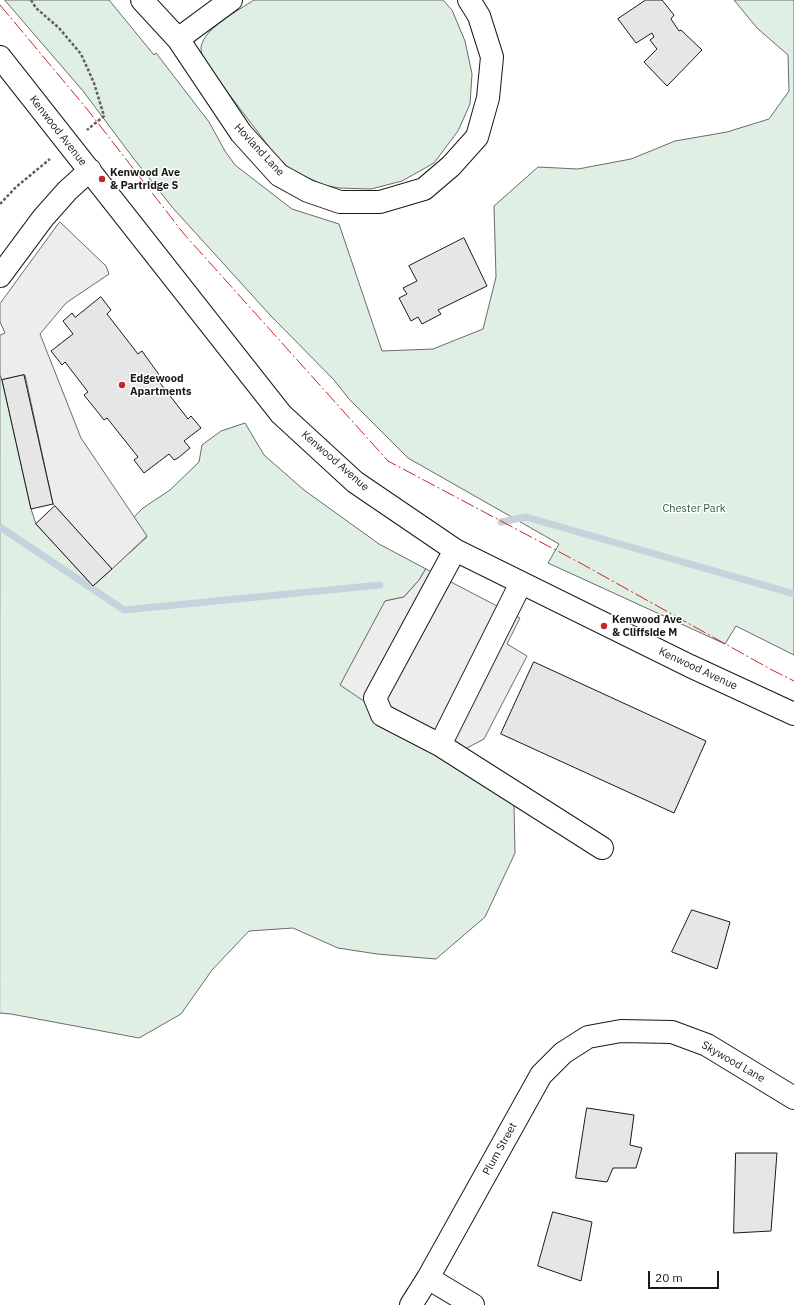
<!DOCTYPE html>
<html>
<head>
<meta charset="utf-8">
<style>
  body { margin:0 }
  #map { position:relative; width:794px; height:1305px; overflow:hidden; background:#fff; font-family:"IBM Plex Sans",sans-serif }
  canvas { display:block }
  .scale { position:absolute; left:648px; top:1271px; width:71px; height:18px; box-sizing:border-box; border:2px solid #1a1a1a; border-top:0; padding-left:5px; font-size:12px; line-height:14px; white-space:nowrap; color:#1a1a1a; -webkit-text-stroke:3px #fff; paint-order:stroke }
</style>
</head>
<body>
<div id="map">
<canvas width="794" height="1305"></canvas>
<div class="scale">20 m</div>
</div>
<script>
const context = document.querySelector('canvas').getContext('2d');
context.lineJoin = 'round';
function fillPath(path, color) { context.fillStyle = color; context.fill(path, 'evenodd'); }
function trace(path, color, width, dash) { context.strokeStyle = color; context.lineWidth = width; context.lineCap = dash ? 'butt' : 'round'; context.setLineDash(dash || []); context.stroke(path); }
function write(font, color, halo, rows, align = 'center') {
  context.font = font + ' "IBM Plex Sans",sans-serif'; context.lineWidth = 3; context.setLineDash([]); context.textBaseline = 'middle'; context.strokeStyle = halo; context.fillStyle = color; for (const [text, x, y, turn = 0] of rows) {
    context.save(); context.translate(x, y); context.rotate((+turn || 0) * Math.PI / 180); context.textAlign = isNaN(turn) ? turn : align; if (halo) context.strokeText(text, 0, 0); context.fillText(text, 0, 0); context.restore();
  }
}
const green = new Path2D(`
  M5,0h104l45,55 2,-2 53,69 16,29 10,14 57,44 47,15 43,127 51,-2 50,-20 13,-52 -2,-71 44,-39 40,2 53,-10 44,-18 52,-9 42,-13 20,-28 -1,-36 -31,-27 -23,-28h60v655l-58,-29 -11,18 -177,-81 11,-19 -151,-86 -59,-59 -15,-19 -63,-64 -99,-109 -38,-48 -51,-68z
  M254,0h189l9,10 13,31 7,33 -2,30 -12,27 -24,32 -32,18 -31,8 -32,-1 -15,-3 -33,-15 -15,-14 -73,-96c-1,-4 -2,-9 -2,-13 3,-19 38,-37 53,-47z
  M0,375l2,5 29,129 5,15 57,62 54,-49 -13,-20 9,-9 27,-18 29,-28 3,-17 19,-14 24,-8 19,32 40,35 75,54 47,25 -7,11 -15,17 -19,4 63,157 66,47 1,48 -30,64 -49,42 -59,-5 -39,-6 -45,-20 -44,3 -37,39 -31,44 -42,24 -128,-24 -11,-1z`);
fillPath(green, '#e0efe3');
trace(green, '#6a6a6a', 1);
const parking = new Path2D(`
  M60,222l46,44 3,8 -43,29 -26,31 41,104 66,98 -35,33 -59,-65 -28,-129 -23,5 -2,-5v-40l5,-2 -5,-11v-18z
  M426,569l94,49 -13,26 20,12 -43,83 -36,19 -108,-73 45,-84 19,-4 15,-17z`);
fillPath(parking, '#ededed');
trace(parking, '#6a6a6a', 1);
trace(new Path2D(`
  M501,522l25,-5 268,77
  M0,527l124,83 256,-25`), '#c6d2dc', 7);
const building = new Path2D(`
  M646,0h16l12,15 -3,4 8,12 2,-1 21,20 -35,36 -23,-24 13,-13 -7,-9 4,-3 -2,-4 -16,10 -18,-24z
  M464,238l23,48 -49,24 3,4 -19,10 -4,-7 -7,4 -12,-23 8,-4 -4,-6 14,-7 -8,-15z
  M101,297l10,13 -4,4 31,40 4,-3 18,25 -3,3 31,40 3,-3 10,12 -17,13 6,7 -12,10 -4,2 -5,-6 -25,19 -10,-13 4,-3 -31,-39 -3,2 -20,-25 4,-3 -23,-30 -3,3 -11,-14 22,-17 -10,-13 9,-8 3,4z
  M24,375l29,129 -22,5 -29,-129z
  M55,506l57,63 -19,17 -57,-62z
  M534,662l172,79 -32,72 -173,-79z
  M692,910l38,12 -13,47 -45,-17z
  M587,1108l47,7 -4,30 12,3 -6,20h-23l-6,14 -31,-4z
  M736,1153h41l-6,78 -37,2z
  M553,1212l39,10 -11,59 -43,-15z`);
fillPath(building, '#e6e6e6');
trace(building, '#1a1a1a', 1);
const minor = new Path2D(`
  M142,0l36,39 63,94 38,42 29,16 32,11h40l44,-13 27,-23 26,-29 11,-39 4,-41 -13,-41 -10,-16
  M178,39l53,-39
  M0,57l281,357 74,68 100,68 235,116 104,48
  M0,276l43,-58 24,-27 23,-21
  M455,550l-80,148 7,17 58,30 81,-162
  M440,745l162,103
  M428,1278l45,27
  M411,1305l17,-27 113,-203 22,-22 25,-16 33,-6 51,1 35,13 87,53`);
trace(minor, '#1a1a1a', 24);
trace(new Path2D(`
  M31,0l5,8 23,20 22,26 13,29 10,33 -17,14
  M0,204l16,-17 34,-28`), '#5f5f5f', 2.5, [3, 2]);
trace(minor, '#fff', 22);
trace(new Path2D(`
  M0,5l87,104 97,125 204,227 194,103 190,106 22,11`), '#c62828', 1, [14, 3, 2, 3]);
for (const [x, y, r, color] of [
  [102,179,4,"#c62828"],
  [122,385,4,"#c62828"],
  [604,626,4,"#c62828"]
]) { const dot = new Path2D(); dot.arc(x, y, r, 0, 2 * Math.PI); context.fillStyle = color; context.fill(dot); trace(dot, '#fff', 1.5); }
write('11px', '#1a1a1a', '#fff', [
  ["Kenwood Avenue",58,131,52],
  ["Hovland Lane",259,150,47],
  ["Kenwood Avenue",335,461,41],
  ["Kenwood Avenue",698,669,25],
  ["Skywood Lane",733,1062,30],
  ["Plum Street",500,1149,-61]
]);
write('bold 11px', '#1a1a1a', '#fff', [
  ["Kenwood Ave",110,173],
  ["& Partridge S",110,186],
  ["Edgewood",130,379],
  ["Apartments",130,392],
  ["Kenwood Ave",612,620],
  ["& Cliffside M",612,633]
], 'left');
write('11px', '#2b5a34', '#fff', [
  ["Chester Park",694,509]
]);
</script>
</body>
</html>
